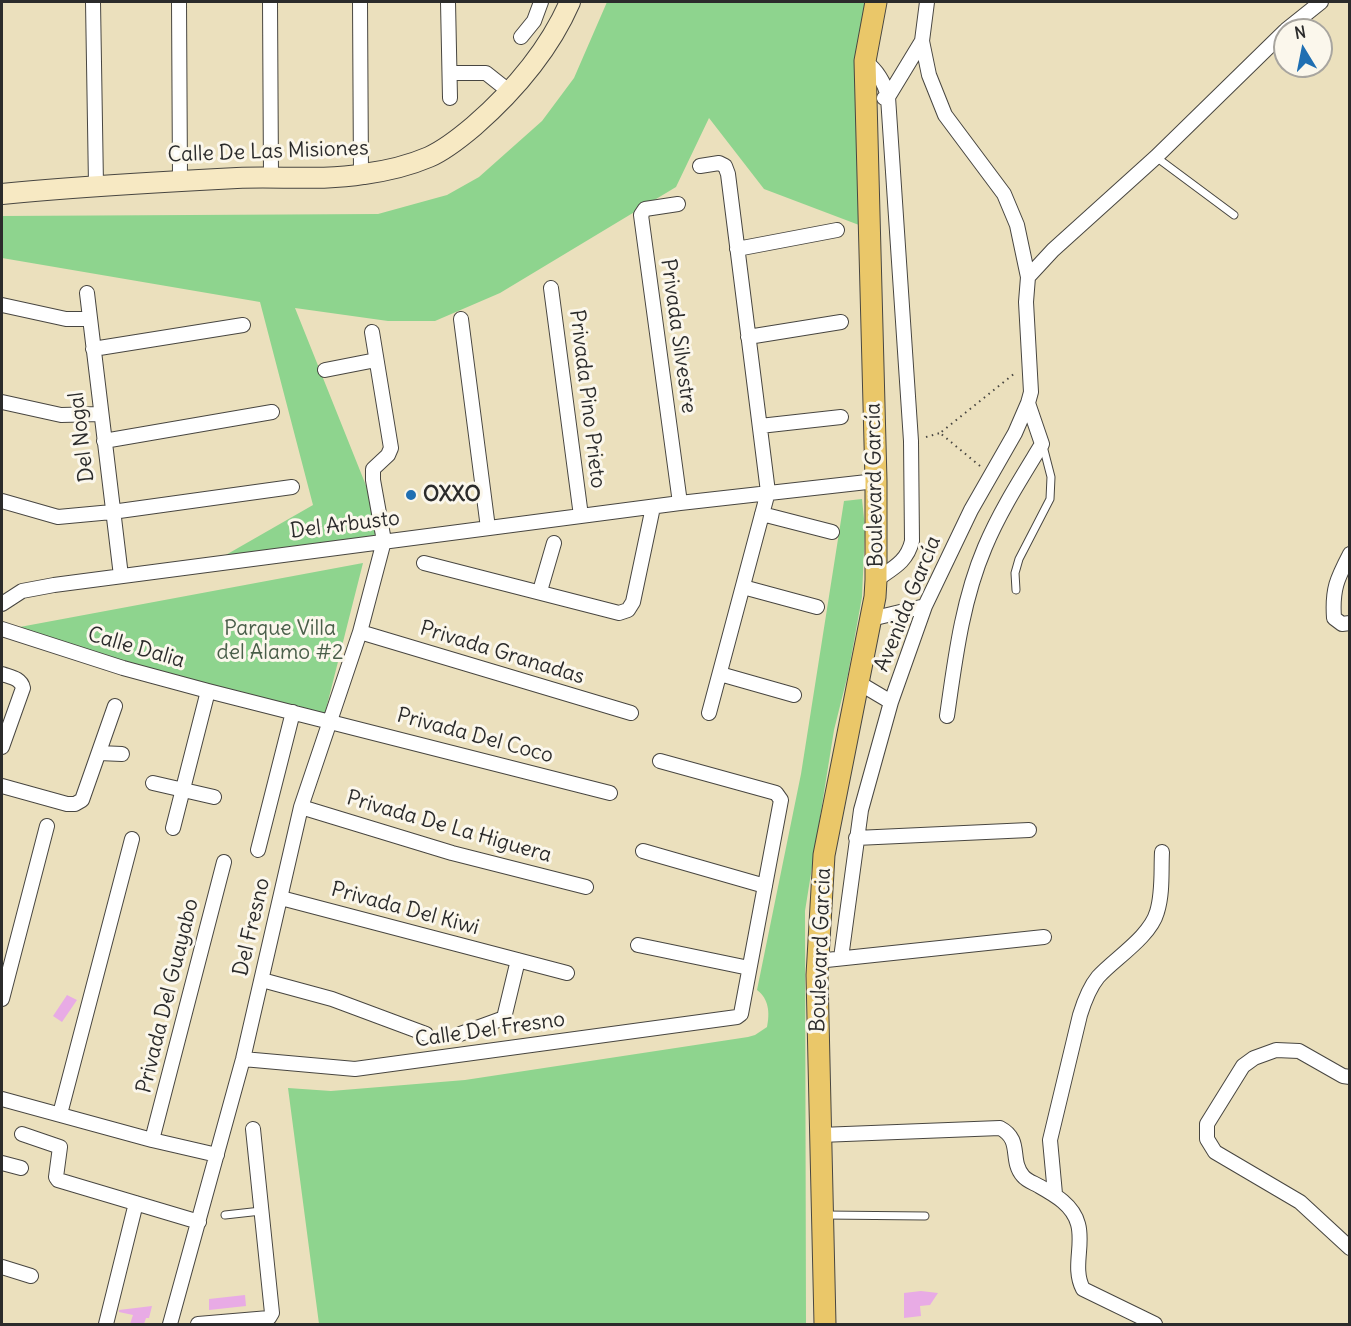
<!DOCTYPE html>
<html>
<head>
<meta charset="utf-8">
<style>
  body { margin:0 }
  #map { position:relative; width:1351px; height:1326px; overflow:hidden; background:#ebe0bd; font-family:Delius,sans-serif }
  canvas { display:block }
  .frame { position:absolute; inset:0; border:3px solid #2b2b2b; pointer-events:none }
  .north { position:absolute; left:1273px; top:18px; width:60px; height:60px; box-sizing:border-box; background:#fbf7ec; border:2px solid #a8a59f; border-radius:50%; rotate:350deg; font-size:16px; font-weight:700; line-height:24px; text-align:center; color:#2b2b2b }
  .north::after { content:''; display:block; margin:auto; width:21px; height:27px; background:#1f6fb2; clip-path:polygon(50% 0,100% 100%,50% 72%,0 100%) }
</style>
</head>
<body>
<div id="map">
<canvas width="1351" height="1326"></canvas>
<div class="frame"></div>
<div class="north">N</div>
</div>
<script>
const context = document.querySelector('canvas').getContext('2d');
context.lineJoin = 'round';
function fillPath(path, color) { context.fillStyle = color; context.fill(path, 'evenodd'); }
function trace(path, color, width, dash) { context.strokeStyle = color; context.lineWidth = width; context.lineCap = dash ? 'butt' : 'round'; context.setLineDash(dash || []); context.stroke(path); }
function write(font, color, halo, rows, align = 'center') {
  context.font = font + ' Delius,sans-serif'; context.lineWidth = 6; context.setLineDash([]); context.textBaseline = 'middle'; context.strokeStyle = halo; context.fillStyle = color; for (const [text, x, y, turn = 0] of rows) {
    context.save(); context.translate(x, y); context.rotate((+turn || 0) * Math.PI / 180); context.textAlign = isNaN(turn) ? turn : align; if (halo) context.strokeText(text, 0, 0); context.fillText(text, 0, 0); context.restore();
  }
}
fillPath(new Path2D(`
  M607,2h262l-10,223 -95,-36 -55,-71 -33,69 -176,106 -65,28h-47l-93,-13 86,215 3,18 -174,23 103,-59 -53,-203 -258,-44v-42l376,-2 69,-19 32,-18 63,-56 32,-43z
  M862,499l3,29 -3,69 -14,77 -14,56 -29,181 1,413h-487l-31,-236 43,3 134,-11 283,-43 7,-2 12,-8c3,-14 2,-28 -10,-37l44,-216 43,-273z
  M363,563l-39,154 -315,-88z`), '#8ed48e');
fillPath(new Path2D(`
  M67,995l10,5 -15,22 -9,-6z
  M921,1291l17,2 -8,12 -10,1 1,10 -17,2v-25z
  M245,1295l1,11 -37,4v-11z
  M152,1306l-3,12h-3l-2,6h-14l3,-9 -14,-3v-2z`), '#e8abe5');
const lane = new Path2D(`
  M1156,157l78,58
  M1016,590l-1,-17 4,-14 31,-60 1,-22 -8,-31
  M225,1215l36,-4
  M825,1215l100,1`);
const street = new Path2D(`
  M93,2l3,183
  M179,2l1,178
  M270,2l1,175
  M360,2l1,173
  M448,2l2,96
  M1286,30l35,-28
  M521,37l13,-16 7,-19
  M865,61c12,10 19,20 23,36l23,344 1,100c-5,21 -19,27 -36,39
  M450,73h36l24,19
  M884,98l4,-1 34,-56
  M700,166l19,-3 6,3 3,8 40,318 -59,221
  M678,204l-33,5 -4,6 39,288
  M737,249l100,-19
  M1028,277l25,-27 103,-93 129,-126
  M551,288l30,228
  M87,293l34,283
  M2,305l64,14h23
  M461,319l27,209
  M748,337l93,-15
  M93,349l150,-24
  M325,370l51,-10
  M2,402l59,13 40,-1
  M760,426l81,-9
  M104,441l168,-29
  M2,501l56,16 54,-5 180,-25
  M762,514l70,18
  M1350,554c-13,25 -18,35 -16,64l8,6 8,-1
  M424,563l195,50 9,-3 5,-8 20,-95
  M743,587l74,20
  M540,591l14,-48
  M2,604l20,-13 32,-6 626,-82 196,-22
  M871,619l54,-13
  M2,629l121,39 85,23 402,102
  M360,632l271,81
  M2,674c8,3 19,4 21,14l-21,59
  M720,674l74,21
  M859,683l32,19
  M947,716c8,-56 15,-115 38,-169 15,-36 37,-70 57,-103l-14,-41
  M99,753l23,1
  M153,783l61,14
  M2,786l65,18h8l7,-4 33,-94
  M301,807l151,46 134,34
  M173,828l35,-137
  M856,838l173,-8
  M258,850l35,-138
  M643,851l122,35
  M281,898l286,75
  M638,945l111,23
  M841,958l20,-148 30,-108 34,-96 46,-96 44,-77 13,-30 3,-11 -5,-90 2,-25 -11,-52 -13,-31 -59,-79 -16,-40 -7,-34 5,-39
  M817,961l227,-24
  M262,980l70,19 94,35
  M2,999l45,-173
  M460,1034l44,-16 14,-58
  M243,1059l112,10 382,-52 4,-3 40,-214 -5,-7 -116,-32
  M1350,1077l-7,-1 -44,-25 -23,-1 -22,8 -11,8 -36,58v15l8,13 85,50 50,46
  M2,1099l150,41 65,15
  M60,1114l72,-275
  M22,1134l38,13 -4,30 2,3 141,42
  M820,1135l180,-7c23,12 9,32 23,48 4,5 11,7 16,10 16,9 34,19 39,38 6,21 -6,44 5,65l72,35
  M152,1140l72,-278
  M2,1163l19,5
  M1055,1194l-5,-54 30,-125c4,-13 9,-27 18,-38 16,-18 52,-40 59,-65 6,-19 4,-41 5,-60
  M2,1267l29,9
  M106,1324l30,-121
  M170,1324l73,-265 58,-252 59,-175 24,-91 -11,-61v-11l15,-14 3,-7 -19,-116
  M198,1324l71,-6 3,-5 -19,-184`);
const secondary = new Path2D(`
  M2,194c78,-8 156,-12 235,-16 42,-2 85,3 127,-4 22,-3 44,-8 65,-17 16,-7 32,-20 45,-31 40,-35 75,-76 96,-124`);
const primary = new Path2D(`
  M825,1324l-8,-349 7,-120 51,-258 1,-17v-99l-11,-420 11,-59`);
trace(lane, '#484641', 9);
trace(street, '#484641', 16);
trace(secondary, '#484641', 22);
trace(primary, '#484641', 23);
trace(new Path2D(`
  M926,437l14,-4
  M980,466l-40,-33 75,-60`), '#484641', 2, [1.5, 4.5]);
trace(lane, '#fff', 7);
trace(street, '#fff', 14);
trace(secondary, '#f7e9c3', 20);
trace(primary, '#eac769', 21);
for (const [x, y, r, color] of [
  [411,495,6,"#1f6fb2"]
]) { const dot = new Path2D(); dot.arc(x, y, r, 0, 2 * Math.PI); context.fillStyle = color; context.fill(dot); trace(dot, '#fbf7ec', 2); }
write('21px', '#2b2b2b', '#fbf7ec', [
  ["Calle De Las Misiones",268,152,-2],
  ["Privada Silvestre",678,336,82],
  ["Privada Pino Prieto",587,399,83],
  ["Del Nogal",82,437,-97],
  ["Boulevard García",875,485,-91],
  ["Del Arbusto",345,525,-7],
  ["Avenida García",908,604,-68],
  ["Calle Dalia",136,648,16],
  ["Privada Granadas",502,653,17],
  ["Privada Del Coco",475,736,15],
  ["Privada De La Higuera",449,827,16],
  ["Privada Del Kiwi",405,909,15],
  ["Del Fresno",252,927,-77],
  ["Boulevard Garcia",821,950,-88],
  ["Privada Del Guayabo",168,996,-76],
  ["Calle Del Fresno",490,1030,-8]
]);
write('bold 21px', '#2b2b2b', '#fbf7ec', [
  ["OXXO",423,495]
], 'left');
write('21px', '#495e49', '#fbf7ec', [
  ["Parque Villa",280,629],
  ["del Alamo #2",280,653]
]);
</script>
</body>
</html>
